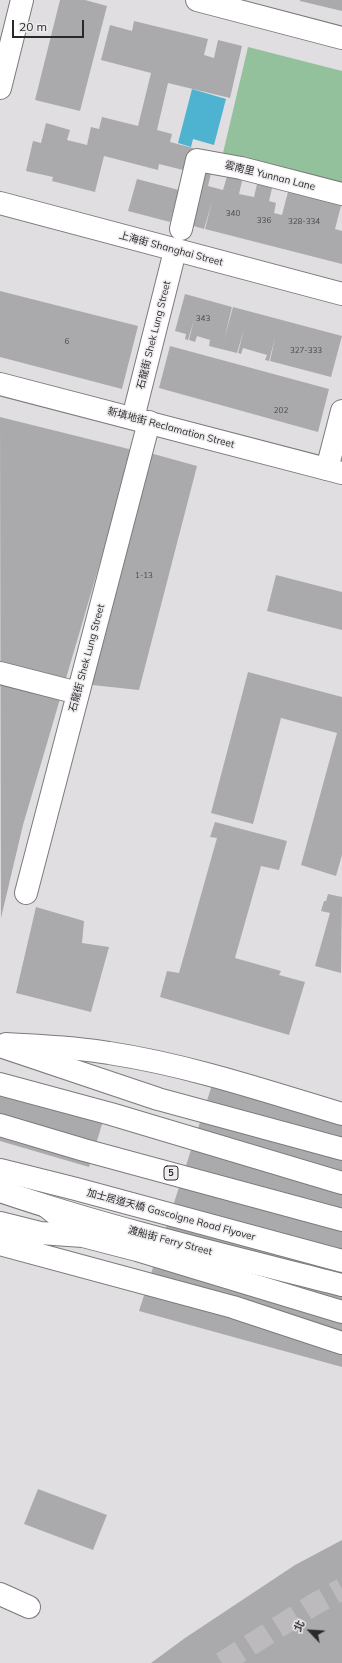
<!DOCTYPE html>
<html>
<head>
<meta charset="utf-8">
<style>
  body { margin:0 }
  #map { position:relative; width:342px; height:1663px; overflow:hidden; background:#e0dee0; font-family:Mulish,"Noto Sans TC",sans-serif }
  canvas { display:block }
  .north { position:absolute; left:290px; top:1611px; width:40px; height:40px; -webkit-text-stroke:3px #eeebee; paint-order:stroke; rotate:295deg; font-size:11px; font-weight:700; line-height:16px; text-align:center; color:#2a292a }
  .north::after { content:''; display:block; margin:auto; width:14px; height:18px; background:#2a292a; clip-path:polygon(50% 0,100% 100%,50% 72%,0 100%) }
  .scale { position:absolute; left:12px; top:20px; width:72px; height:18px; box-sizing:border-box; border:2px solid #2a292a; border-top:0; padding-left:5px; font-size:12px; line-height:14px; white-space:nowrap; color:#2a292a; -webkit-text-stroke:3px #eeebee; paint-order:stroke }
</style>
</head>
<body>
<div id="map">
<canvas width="342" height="1663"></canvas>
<div class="north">北</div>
<div class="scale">20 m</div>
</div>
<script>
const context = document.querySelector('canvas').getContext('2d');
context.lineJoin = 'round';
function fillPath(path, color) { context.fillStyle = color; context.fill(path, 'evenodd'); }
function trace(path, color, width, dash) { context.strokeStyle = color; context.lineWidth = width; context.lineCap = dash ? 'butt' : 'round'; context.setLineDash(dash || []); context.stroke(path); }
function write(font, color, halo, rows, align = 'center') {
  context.font = font + ' Mulish,"Noto Sans TC",sans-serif'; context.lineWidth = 3; context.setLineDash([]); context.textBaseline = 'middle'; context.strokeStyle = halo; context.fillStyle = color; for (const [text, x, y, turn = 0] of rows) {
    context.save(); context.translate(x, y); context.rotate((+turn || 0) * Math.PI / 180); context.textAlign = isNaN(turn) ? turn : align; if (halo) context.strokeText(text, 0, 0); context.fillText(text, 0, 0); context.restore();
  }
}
fillPath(new Path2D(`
  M248,47l94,24v113l-119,-31z`), '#92c19b');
fillPath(new Path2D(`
  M192,89l34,10 -12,46 -21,-6 -2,8 -13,-4z`), '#4eb3d1');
fillPath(new Path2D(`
  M60,0h25l22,6 -27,105 -45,-11z
  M342,0v11l-42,-10v-1z
  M134,21l74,18 -4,16 10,3 4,-18 24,6 -12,52 -62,-15 -11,47 15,4 -2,8 23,6 -6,23 -28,-7 -1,6 -54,-14 -9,36 -43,-11 1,-4 -27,-6 7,-30 8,2 5,-20 24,7 -3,10 20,5 4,-18 8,2 3,-12 36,9 13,-53 -50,-13 9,-35 22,6z
  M204,167l8,2 -4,17 15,4 5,-17 15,4 -4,17 15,3 4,-17 15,4 -4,17 7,2 -2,10 8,2 7,-27 53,14 -7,27 7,2v33l-137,-35 7,-27 -8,27 -14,-4z
  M137,179l42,11 -9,32 -42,-11z
  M0,291l138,35 -16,63 -122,-32z
  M185,294l47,13 -8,33 9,-33 109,29 -11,41 -61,-16 5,-23 -6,23 -4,-1 2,-5 -24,-7 -2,6 -3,-1 6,-24 -7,24 -28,-7 1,-6 -13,-4 -2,6 -6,-2 5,-20 -6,20 -3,-1 1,-5 -11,-3z
  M170,346l159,43 -11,43 -159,-44z
  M0,417l133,33 -110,375 -22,93z
  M150,453l47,13 -58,224 -47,-5z
  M276,575l66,17v38l-75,-19z
  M248,672l94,25v158l-6,21 -35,-11 36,-132 -56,-15 -28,106 -42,-11z
  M215,822l72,19 -8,29 -18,-4 -26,92 46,13 -2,4 26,7 -16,53 -129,-38 7,-26 12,2 38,-135 -7,-1z
  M328,894l14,3 -1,76 -26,-7 15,-53 -9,-2 3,-10h2z
  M36,907l48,14 -2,22 27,4 -18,65 -75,-19z
  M0,1076l107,32 -18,59 -89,-26z
  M212,1085l130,34v248l-203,-56z
  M38,1489l69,26 -14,35 -69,-26z
  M342,1540v123h-191l34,-25 110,-73z`), '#aaaaad');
trace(new Path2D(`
  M222,1663l91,-58 29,-16`), '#bcbabc', 22, [22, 11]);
const minor = new Path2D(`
  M197,0l145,38
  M181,229l16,-69 44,8 101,26
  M133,418l42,-167
  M327,469l15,-58
  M0,673l78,20
  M26,893l123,-471
  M0,1594l29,13`);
const major = new Path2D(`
  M0,88l22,-88
  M0,203l342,91
  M0,384l342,89
  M6,1044c34,2 69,3 103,9 79,12 157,38 233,61
  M0,1191c112,38 228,65 342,94`);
const highway = new Path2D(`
  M0,1046l158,53 184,50
  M0,1084l111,30 231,69
  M0,1125l84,25 258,70
  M0,1170l76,19 266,72
  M47,1207l36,29
  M0,1223l40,10 43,3 54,14 205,62
  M0,1244l233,63 109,36`);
trace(minor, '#7d7a7d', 24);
trace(major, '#7d7a7d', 24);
trace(highway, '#7d7a7d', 24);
trace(minor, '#fff', 22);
trace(major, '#fff', 22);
trace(highway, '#fff', 22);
write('8px', '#4a494b', null, [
  ["340",233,214],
  ["336",264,221],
  ["328-334",304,222],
  ["343",203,319],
  ["6",67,342],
  ["327-333",306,351],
  ["202",281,411],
  ["1-13",144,576]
]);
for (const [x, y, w] of [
  [171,1173,14]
]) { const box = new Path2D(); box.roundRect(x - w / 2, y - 7, w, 14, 3); context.fillStyle = '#eeebee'; context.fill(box); trace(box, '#2a292a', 1); }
write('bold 9px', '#2a292a', null, [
  ["5",171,1173]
]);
write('10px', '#2a292a', '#eeebee', [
  ["雲南里 Yunnan Lane",270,176,14],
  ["上海街 Shanghai Street",171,249,15],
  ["石龍街 Shek Lung Street",154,335,-76],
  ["新填地街 Reclamation Street",171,428,15],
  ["石龍街 Shek Lung Street",87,658,-75],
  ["加士居道天橋 Gascoigne Road Flyover",171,1215,15],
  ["渡船街 Ferry Street",170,1241,15]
]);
</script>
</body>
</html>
